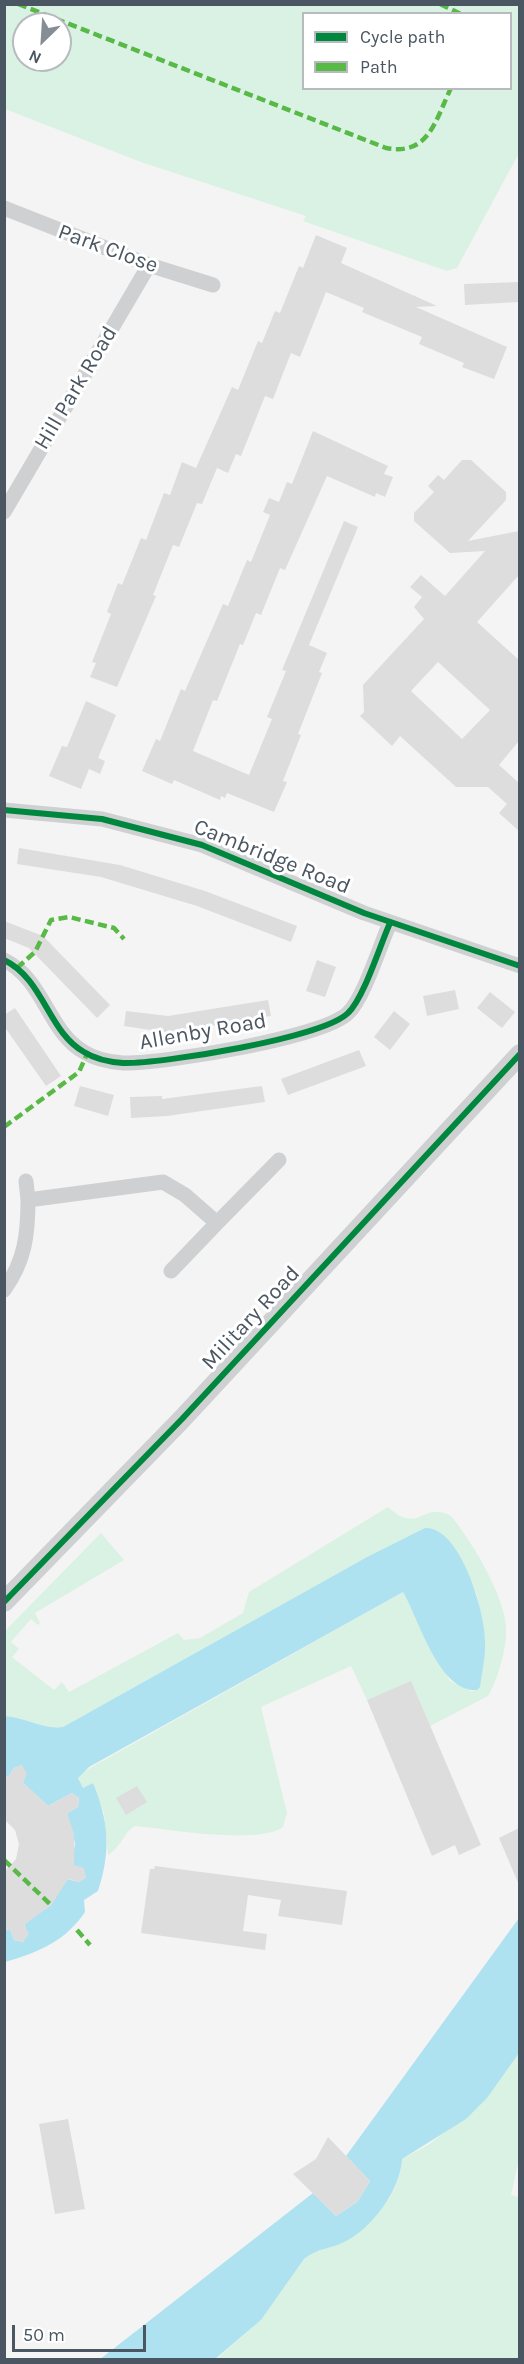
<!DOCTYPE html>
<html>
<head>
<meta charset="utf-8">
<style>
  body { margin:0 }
  #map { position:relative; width:524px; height:2364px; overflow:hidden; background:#f4f4f4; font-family:Karla,sans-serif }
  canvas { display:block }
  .frame { position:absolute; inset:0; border:6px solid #4a5661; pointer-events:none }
  .legend { position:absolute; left:302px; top:12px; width:210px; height:78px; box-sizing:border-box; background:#fff; border:2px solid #b7bbc0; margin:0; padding:8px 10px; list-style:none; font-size:18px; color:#4a5661 }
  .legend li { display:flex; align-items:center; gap:12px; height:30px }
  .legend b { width:30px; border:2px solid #b7bbc0 }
  .north { position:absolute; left:12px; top:12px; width:60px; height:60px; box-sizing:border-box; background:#fff; border:2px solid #b7bbc0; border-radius:50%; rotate:205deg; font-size:16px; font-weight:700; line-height:24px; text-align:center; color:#4a5661 }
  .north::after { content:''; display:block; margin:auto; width:21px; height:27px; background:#868d94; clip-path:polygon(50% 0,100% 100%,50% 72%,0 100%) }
  .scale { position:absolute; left:12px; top:2325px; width:134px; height:27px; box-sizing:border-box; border:3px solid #4a5661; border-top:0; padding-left:8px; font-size:18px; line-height:21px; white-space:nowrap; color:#4a5661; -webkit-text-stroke:4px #fff; paint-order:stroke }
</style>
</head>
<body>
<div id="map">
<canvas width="524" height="2364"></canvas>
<div class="frame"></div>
<ul class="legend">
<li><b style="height:8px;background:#00873e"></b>Cycle path</li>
<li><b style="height:8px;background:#58b947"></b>Path</li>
</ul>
<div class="north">N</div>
<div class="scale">50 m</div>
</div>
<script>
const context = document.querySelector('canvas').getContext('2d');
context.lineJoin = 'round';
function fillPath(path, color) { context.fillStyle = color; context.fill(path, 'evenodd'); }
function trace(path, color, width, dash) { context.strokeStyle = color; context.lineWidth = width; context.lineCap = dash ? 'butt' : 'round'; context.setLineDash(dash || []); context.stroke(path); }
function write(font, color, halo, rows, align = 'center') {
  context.font = font + ' Karla,sans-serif'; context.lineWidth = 6; context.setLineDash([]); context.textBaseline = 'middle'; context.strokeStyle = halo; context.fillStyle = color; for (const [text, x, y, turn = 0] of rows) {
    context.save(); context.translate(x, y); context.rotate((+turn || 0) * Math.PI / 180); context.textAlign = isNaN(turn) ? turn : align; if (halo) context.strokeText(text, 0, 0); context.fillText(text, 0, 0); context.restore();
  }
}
fillPath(new Path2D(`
  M4,5h515v148l-62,115 -10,3 -144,-50 3,-5 -165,-54 -136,-53zM304,14h206v74h-206zM24,24h36v36h-36z
  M388,1507c32,29 34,-7 63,9 20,24 54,80 55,112 1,20 -8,51 -18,68l-58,30 -19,-44 -44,18 -16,-34 -90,41 26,106 -4,14c-25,18 -115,2 -148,-1 -11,6 -13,20 -27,29l-4,-42 -11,-30 -10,5 -5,-10 5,-6 320,-180 47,89 21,10 6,-1 8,-51 -8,-44 -16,-35 -36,-31 -58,28 -304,170c-19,3 -39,-10 -58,-11l-1,-84 97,-99 23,27 -89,53 5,10 -2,2 -7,-6 -20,23 8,7 -7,8 42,33 8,-8 7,10 109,-59 6,7 16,-2 43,-25 6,-21z
  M519,2053v106l-8,36 8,2v162l-304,1 46,-40 43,-61c11,-9 22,-9 33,-15 30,-16 64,-48 65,-85l26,-14 50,-38z`), '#d9f2e3');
fillPath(new Path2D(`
  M425,1528c35,-2 60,84 60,112 1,15 -3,32 -5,47l-3,3c-38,3 -58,-71 -74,-98l-314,175 -11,11 5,10 10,-5c16,38 18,69 5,108l-14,9 1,12c-19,29 -48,41 -80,50v-32l5,-1 4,11 9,2 5,-8 -4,-10 27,-19 16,-26 12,3 7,-5 -14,-12 3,-22 -8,-30 11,-6 1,-9 -7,-5 -24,13 -25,-23 -1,-18 -8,3 -6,9 -3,-1v-60c19,1 39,14 58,11l304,-170z
  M519,1918v135l-32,45 -21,21 -64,40c-1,30 -30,69 -56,82 -14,8 -29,7 -42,18l-43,61 -46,39 -116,1 214,-167 23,23 21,-14 13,-21 -24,-25z`), '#aee2f0');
fillPath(new Path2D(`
  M316,235l31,13 -6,15 96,43 -21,1 91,40 -13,32 -32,-12 2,-4 -45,-19 3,-7 -60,-25 2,-4 -38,-16 -26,65 -9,-4 -18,46 -8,-3 -24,60 -5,-2 -8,19 -11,-5 -15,36 -5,-1 -18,44 -6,-2 -20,50 3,1 -39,91 -27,-10 6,-14 -4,-1 19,-48 -4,-2 11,-29 4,2 19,-47 5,2 18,-47 6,2 12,-33 14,6 36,-81 6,3 20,-49 4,2 13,-32 5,2 19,-47 4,2z
  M519,282v20l-54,3 -1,-21z
  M313,431l75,35 -4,8 9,3 -8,20 -9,-4 -1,4 -48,-21 -42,94 -5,-2 -19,47 -5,-2 -13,32 -3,-1 -23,57 -4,-1 -20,51 56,24 23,-56 -5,-2 19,-46 -4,-1 62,-149 14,6 -49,118 18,8 -8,19 3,1 -24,61 3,1 -18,46 4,1 -13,30 -47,-19 -2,5 -4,-2 -1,4 -46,-20 -2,4 -30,-13 14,-32 4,2 21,-52 4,2 38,-87 5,2 19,-46 4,2 19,-47 -7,-3 6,-14 10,4 8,-20 5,2z
  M462,460h9l35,32v8l-38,41 51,-10v44l-42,47 42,38v81l-20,24 20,18v48l-20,-18 8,-9 -19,-17h-32l-56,-51 -8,10 -32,-30 4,-4 -1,-27 61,-66 -10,-12 8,-10 -12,-10 11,-12 24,21 40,-45 -35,2 -36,-32v-8l20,-21 -6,-6 10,-11 6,5zM438,662l52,48 -28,29 -51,-48z
  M86,701l30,14 -18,43 7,3 -5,13 -11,-5 -8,20 -32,-13 13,-30 5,1z
  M19,848l101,17 85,26 92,35 -6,16 -94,-36 -96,-29 -84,-13z
  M4,921l39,15 67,69 -13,13 -68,-70 -25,-10z
  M317,960l19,7 -11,30 -19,-6z
  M455,990l4,19 -32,7 -4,-20z
  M490,992l25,20 -13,16 -25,-20z
  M268,1000l3,16 -101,17 -46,-7 2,-15 42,5z
  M15,1008l46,68 -15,10 -42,-60v-11z
  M394,1011l16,13 -20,26 -16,-13z
  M359,1050l7,16 -78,29 -7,-16z
  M80,1086l34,9 -6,21 -34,-10z
  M262,1086l3,16 -98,14 -36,2 -1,-21 32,-1v3z
  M411,1681l70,164 -22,10 -4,-10 -23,11 -65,-156z
  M22,1765l5,9 -4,9 25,23 24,-13 7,5 -1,9 -11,6 7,21v31l10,3 2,10 -7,4 -11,-3 -17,26 -27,20 5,9 -6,8 -9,-2 -4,-11 -6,1v-58l12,-13 3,-15 -4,-14 -11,-11v-43l4,1 6,-9z
  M137,1786l10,16 -21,13 -10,-17z
  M519,1828v57l-20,-47z
  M155,1866l192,25 -5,34 -64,-9 3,-16 -33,-5 -5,36 24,3 -2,16 -124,-17 9,-64h4z
  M68,2119l17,90 -30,5 -16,-90z
  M328,2137l42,44 -13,21 -21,14 -43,-42 23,-15z`), '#ddddde');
trace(new Path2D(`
  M4,208l145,57 64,20
  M4,512l145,-247
  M4,810l98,9 100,26 162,68 156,53
  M4,960c40,19 44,72 80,92 11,7 25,10 39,11 38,1 200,-25 225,-50 16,-15 32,-68 42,-90
  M26,1181l2,19
  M171,1271l46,-48
  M4,1290c21,-29 24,-56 24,-90l135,-18 22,13 32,28 62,-63`), '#ced0d2', 15);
trace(new Path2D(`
  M4,1602l178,-183 338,-365`), '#ced0d2', 20);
trace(new Path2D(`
  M18,4l368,144c43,8 49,-27 65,-60
  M440,4l21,10
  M17,968l18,-16 16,-32 18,-3 45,11 10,11
  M4,1127l75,-55 8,-18
  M4,1860l47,45
  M77,1930l13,15`), '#58b947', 4.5, [9, 4.5]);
trace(new Path2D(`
  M4,810l98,9 100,26 162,68 156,53
  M4,960c40,19 44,72 80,92 11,7 25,10 39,11 38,1 200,-25 225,-50 16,-15 32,-68 42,-90
  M4,1602l178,-183 338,-365`), '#00873e', 6);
write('22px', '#4a5661', '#fff', [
  ["Park Close",108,249,20],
  ["Hill Park Road",76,388,-59],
  ["Cambridge Road",272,857,22],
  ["Allenby Road",203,1032,-10],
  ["Military Road",251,1318,-47]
]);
</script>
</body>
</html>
